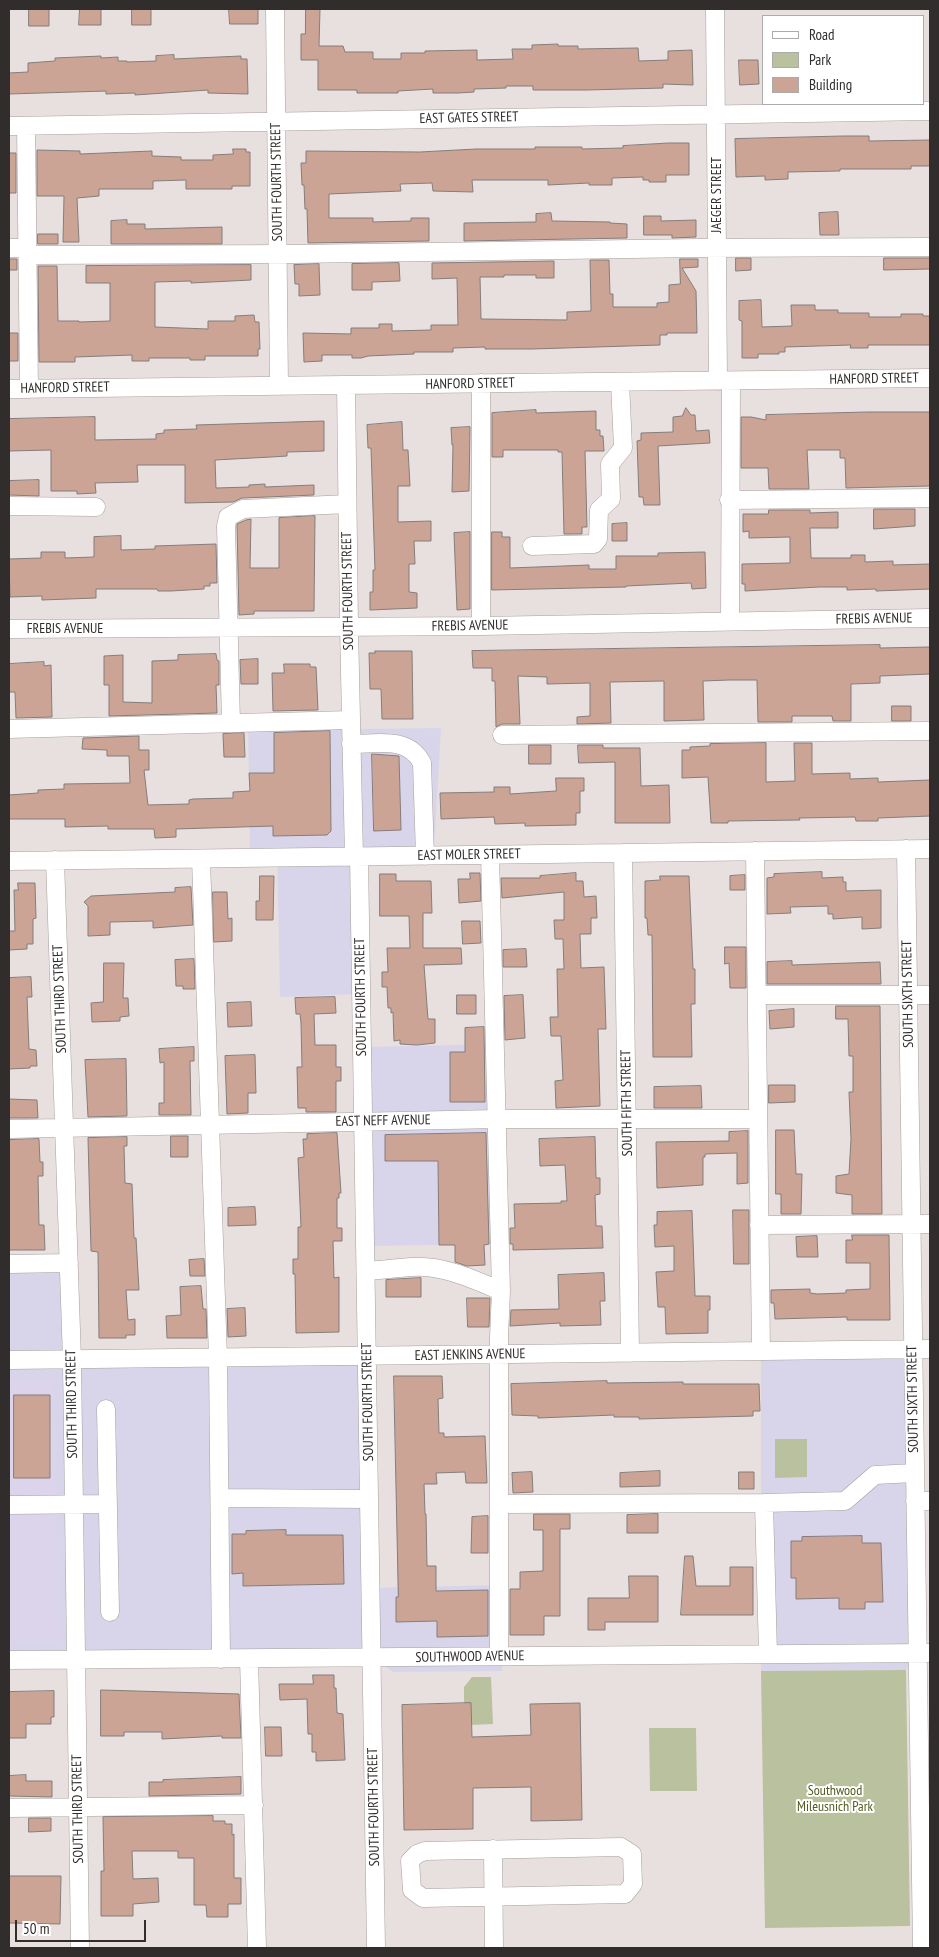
<!DOCTYPE html>
<html>
<head>
<meta charset="utf-8">
<style>
  body { margin:0 }
  #map { position:relative; width:939px; height:1957px; overflow:hidden; background:#e8e0de; font-family:"PT Sans Narrow",sans-serif }
  canvas { display:block }
  .frame { position:absolute; inset:0; border:10px solid #302d2c; pointer-events:none }
  .legend { position:absolute; left:762px; top:15px; width:162px; height:90px; box-sizing:border-box; background:#fff; border:1px solid #acabab; margin:0; padding:6px 9px; list-style:none; font-size:15px; color:#302d2c }
  .legend li { display:flex; align-items:center; gap:10px; height:25px }
  .legend b { width:25px; border:1px solid #acabab }
  .scale { position:absolute; left:15px; top:1920px; width:131px; height:22px; box-sizing:border-box; border:2px solid #302d2c; border-top:0; padding-left:6px; font-size:15px; line-height:18px; white-space:nowrap; color:#302d2c; -webkit-text-stroke:4px #fff; paint-order:stroke }
</style>
</head>
<body>
<div id="map">
<canvas width="939" height="1957"></canvas>
<div class="frame"></div>
<ul class="legend">
<li><b style="height:6px;background:#fff"></b>Road</li>
<li><b style="height:14px;background:#bac19e"></b>Park</li>
<li><b style="height:14px;background:#cca495"></b>Building</li>
</ul>
<div class="scale">50 m</div>
</div>
<script>
const context = document.querySelector('canvas').getContext('2d');
context.lineJoin = 'round';
function fillPath(path, color) { context.fillStyle = color; context.fill(path, 'evenodd'); }
function trace(path, color, width, dash) { context.strokeStyle = color; context.lineWidth = width; context.lineCap = dash ? 'butt' : 'round'; context.setLineDash(dash || []); context.stroke(path); }
function write(font, color, halo, rows, align = 'center') {
  context.font = font + ' "PT Sans Narrow",sans-serif'; context.lineWidth = 4; context.setLineDash([]); context.textBaseline = 'middle'; context.strokeStyle = halo; context.fillStyle = color; for (const [text, x, y, turn = 0] of rows) {
    context.save(); context.translate(x, y); context.rotate((+turn || 0) * Math.PI / 180); context.textAlign = isNaN(turn) ? turn : align; if (halo) context.strokeText(text, 0, 0); context.fillText(text, 0, 0); context.restore();
  }
}
fillPath(new Path2D(`
  M248,721l103,8 90,-1 -7,123 -76,1 2,142 -80,3 -3,-142 -27,-1z
  M497,1044l4,200 -132,2 -4,-199z
  M70,1261l2,96 289,-1 9,232 132,-3v86l-109,1 -21,-15 -363,3v-398z
  M761,1345h148l8,305 -11,20 -145,1z`), '#d8d5eb');
fillPath(new Path2D(`
  M9,1379l45,1 5,262h-50z`), '#dbd4ea');
fillPath(new Path2D(`
  M775,1439h32v38l-32,1z
  M906,1670l4,256 -145,2 -4,-257z
  M472,1677h19l2,47 -22,1 -7,-21v-17z
  M649,1728h47l1,63h-47z`), '#bac19e');
const building = new Path2D(`
  M29,9h20v17h-20z
  M80,9h21v16h-22z
  M132,9h19v16h-19z
  M229,9h29v15h-28z
  M306,9h14l-1,37h24l2,6h28v7h28v-6h24v-2l52,-1v10l36,-1 -1,-10h20v-4l26,-1v2h20v3l60,-1 1,13 29,-1v-9l24,-1 1,35 -30,-1v4l-76,2h-54v-4h-27v2l-32,1v3l-16,1h-25v-4l-35,2v2h-41v-3h-39v-30h-17v-26h4z
  M174,55v4l67,-3v3h6l1,35 -40,-1v-3l-73,5v-2l-29,1v-3l-97,3v-21l19,-1v-9l27,-2v-3l46,-2v2l17,-1v4h9v1l29,-1v-5z
  M739,60h19l1,24 -19,1z
  M843,136h26v5l61,-1v26h-19v3h-71v2l-52,1v7l-23,1v-4l-29,1 -1,-38z
  M669,143h20v32h-23v7h-17v-2h-6v-3l-31,1v7h-23v-2l-41,2v-5h-76l1,12 -40,-1 -1,-8 -32,1 1,7 -72,3v24h44v4l38,-1v-3h18v23l-121,2 -1,-34h-2l-1,-24h-2l-1,-22h5v-12l114,1 56,-3h59v-2h47v2l41,-1v-2z
  M233,149h13v3h4v34h-18v3h-46v-9l-33,1v8h-54v7l-22,2 2,44h-16l1,-46h-27v-46l43,1v3l72,-3v5l29,1v3h32v-5l20,-1z
  M9,153h7v40h-7z
  M838,212l1,23h-19l-1,-22z
  M551,213l1,8 58,1v1l17,1v14l-163,3v-18l72,-1v-8z
  M644,216h17v5l35,-1v17l-24,1v-3h-28z
  M127,220v4h18v5l77,-2v17h-111v-23z
  M38,234h20v10h-20z
  M736,258h15v12l-15,1z
  M884,258h46v11l-46,1z
  M9,259h8v11h-8z
  M680,259h18v8l-16,1 14,23 1,42h-30v2h-7v10l-128,4h-47v-2l-32,1v4h-39v2l-46,2 -7,2h-9v-3h-30v6l-18,1 -1,-29 48,1v-6h28v-4h13v7l39,-1v-5h27l-1,-47 -25,1v-16l122,-2v17h-18v-3h-32v2h-24l1,42 86,1v-8l24,-1 -1,-51h19l1,34h3v13h44v-4l12,-1v-17l11,-1z
  M399,263l1,18 -28,1v8h-20v-26z
  M319,264l1,31 -21,1v-12h-4l-1,-19z
  M251,265v15l-60,3v-2l-36,1v45l53,2v-8h27v-5l19,-1 1,7h4l1,27h-2v7h-53v4h-15v-2h-41v3h-17v-6l-57,2v5h-36l-1,-96h19l1,55h21v1l31,-1v-38h-24v-17z
  M761,300l1,27 30,-1 -1,-21h24v5h23v3h31v4h32v-3h22v2h7v29h-62v3h-18l1,-3 -66,2v5h-6v2h-21v4h-16v-37l-3,-1v-19z
  M9,333h9v28h-9z
  M686,408l5,7h4l1,16 13,-1 1,13 -52,3 2,59h-16l-1,-8h-4l-2,-56 4,-1v-7l32,-1v-15l9,-1z
  M536,410v3l60,-2v19h4v6h3l1,15h-19l2,76h-5v7h-18l-2,-82h-4v-2h-55v7h-11v-44z
  M867,412h63v74l-84,2 -1,-30h-5v-8h-33l2,39h-40l-1,-21h-27v-51h10l15,3v-5z
  M95,417v23l61,-1v-5l8,-1v-3l33,-1 -1,-4 128,-4v30l-37,1v4l-16,1 -56,3 1,28 33,-1v-2l16,-1v3l49,-2v10l-72,3 -9,4 -48,1v-38h-48l1,17 -43,1 1,10 -19,1v-3h-26v-41l-42,1v-32z
  M402,422l1,28h5l2,36h-12v36l33,-1v20h-17l1,23h-6v28l8,1v15l-47,2v-18h3v-22h2l-4,-122h-3l-1,-23z
  M470,427l-1,64 -17,1 1,-47h-1l-1,-17z
  M39,480v16l-30,-1v-14z
  M874,509h41v17l-41,3z
  M769,510h41v3l28,-1v16h-28l1,30h40v-3h14v7l28,-1v4l37,-1v25l-54,2v-2l-29,1v-3h-28l-74,4v-7h-3v-20l48,-1v-26l-41,1v-7l-6,1v-18h25z
  M315,516l-1,95h-60v3l-15,1 -2,-91 9,-4 5,-1 -1,49h29v-50z
  M627,523v18h-15v-17z
  M470,532v77l-13,1 -3,-77z
  M492,532h10v5h8v31l79,-3v4h27v-13h42v-3l47,-1 1,36 -14,1 -1,-6 -65,3v1l-134,3z
  M121,536v14l34,-1v-3l61,-2 1,39h-7v3h-6v3l-33,2h-13l-1,-2h-61v9l-54,2v-4l-32,1 -1,-38 32,-1v-6h24v6l29,-1v-20z
  M880,645v3l50,-1v27l-50,2v7l-29,1v37h-18l-1,-5h-40v6h-34l-1,-42h-28l-26,1 1,39 -40,1v-40l-54,1 1,41 -34,1v-7l13,-1v-33l-43,1v-7l-29,-1 2,48h-18l-6,3 -1,-46h-3v-13h-19l-1,-17z
  M375,651h37l1,68h-31l-1,-30h-11l-1,-36h6z
  M216,654l1,6 2,1v24h-3l1,28 -108,3v-31h-5v-29l19,-1v47l29,1v-42l26,-1v-5z
  M258,659v25h-17l-1,-24z
  M44,662v4l7,-1 1,52 -36,1 -1,-26h-6v-28z
  M284,664h26v3h6l2,43 -45,1 -1,-38h12z
  M892,706h19v15h-19z
  M330,731l1,100 -4,4 -54,1v-10l-97,3v8l-21,1 -1,-9h-46v-3l-43,1v-8h-56v-24l29,-2v-3l26,-1v-5l66,-1 -1,-27h-22v-6l-25,-1 1,-11 56,-2v14h10v20h-5l4,35 41,-1v-4l4,-1 40,-1v-6l17,-1 -1,-18h25v-40z
  M244,733l1,24h-21l-1,-23z
  M766,743v39l29,-1 -1,-38h18v31l38,-1v6l28,-1v4l52,-2v36l-52,2v3h-22l-1,-4 -56,1 1,2 -72,1v2h-17l-3,-46 -26,1v-28h8v-3l20,-1v-2z
  M529,745h22v19h-22z
  M578,745h25v3h37l1,38 28,-1 1,38h-55v-61l-36,1z
  M372,754l27,2 2,74 -27,1z
  M556,778h28v13h-4v22h-4v12l-51,1v-3l-30,1 -1,-7 -53,2 -1,-26 54,-1v-5h16v7l46,-3z
  M822,872v6l21,-1v5h3v9l35,-1v38l-19,1v-12l-29,2v-5h-5v-8l-38,1 1,6 -24,1v-36l7,-1v-3z
  M470,873h10l1,28 -22,2 -1,-24h12z
  M576,873v8h7l1,16 12,-1 1,22h-6v16h-11l1,34 23,-1 2,62h-8l2,77 -44,2 -1,-27 8,-1 -2,-44h-10l-1,-19h8l-1,-48h7l-1,-30h-8l-1,-19h10v-28l-62,6 -1,-20h39v-2z
  M380,874h16v7h35l1,32h-9v35h38l1,16 -38,1 4,54h7v24l-18,2 -17,-1v-4l-6,1 -1,-29 -2,1v-5h-3l-1,-21h-5v-15h6l-1,-24h23l-1,-32h-29z
  M745,875v15h-15v-14z
  M260,876h14l-1,44h-17v-19h3z
  M660,876h29l4,93h2v35h-4l1,53h-39l-1,-122h-4l-1,-17h-2v-37l15,-1z
  M18,883h17l1,35 -3,1v25h-6v5l-18,1v-19h6l-1,-41h4z
  M191,887l2,38 -40,3v-7l-43,1v13l-22,1v-30l-4,-4 7,-6 84,-4v-4z
  M213,892h14l1,27 4,-1v23l-18,1z
  M462,921h18l1,22 -18,1z
  M725,947h21v41h-16l-1,-25 -4,1z
  M526,949l1,18h-24v-17z
  M194,959l1,30h-12v-3h-7l-1,-26z
  M792,961v4l88,-3 1,22h-114v-22z
  M104,963h20l-1,35h5l1,18 -9,1v4l-28,1 -1,-19 12,-1z
  M31,977l1,20h-5l2,52 7,1 1,16h-7v2l-21,1v-91z
  M457,995h19v19h-19z
  M523,995l2,43 -20,2 -1,-44z
  M335,997l1,16 -22,1 1,31h21v22h5v14h-5v31h-30v-4h-8l-1,-41h5l-1,-44 -1,-9h-4l-1,-16z
  M251,1002l1,24 -24,1 -1,-24z
  M836,1006h44l2,208h-30v-19l-16,-2v-17l13,-2 2,-35 -2,-47h4v-36h-4l-1,-37h-12z
  M794,1009v18l-24,2 -1,-18z
  M484,1027l1,75h-35v-50h15v-24z
  M194,1047v14h-4l1,54h-32v-12h5v-41l-4,1 -1,-14z
  M255,1055l1,38h-8v20l-21,1 -2,-58z
  M126,1059l1,57 -39,1 -3,-57z
  M769,1085h26v17l-26,1z
  M701,1086l1,22h-48v-21z
  M9,1099l28,1 1,18h-29z
  M776,1130h18l2,44h6l-1,40h-20v-20h-5z
  M748,1131v52l-11,1v-31l-32,1v3h-2v28l-46,3 -1,-46 73,-1v-9z
  M337,1133l4,60h-2v5h-2v30h5v13h-9l1,37 5,-1v55l-43,1 -1,-59h-2v-15h5v-32h3l-3,-69 6,-1 -1,-18h4v-5z
  M486,1133l3,111 -5,1 1,20 -18,1 -12,-4v-17h-16l-1,-84h-53v-26z
  M171,1136h17v21h-17z
  M127,1137v9h-3l1,37 7,1 2,54h2l3,52h-13l2,30 7,-1v16h-9v3h-27l-1,-86 -7,-1 -3,-113z
  M595,1137l1,41h4v16l-5,1 1,31h6l1,22 -90,2v-6h-3v-16h5l-1,-24 47,-1v-2h6l-2,-36 -25,1 -1,-27z
  M39,1139l1,23h3v14h-5l1,49h5l1,25h-36v-110z
  M255,1207l1,18 -28,1v-18z
  M733,1210h16v54h-15z
  M692,1211l3,85h15v14h-2v23l-42,1 -1,-27h-7l-2,-35 18,-1v-25l-19,1 -1,-22h3v-13z
  M852,1235h37l1,85h-43v-3l-72,2 -1,-16h-3v-13l39,-1v4l7,1 29,-1v-3l24,-1v-26h-24v-23h6z
  M817,1236l1,21h-21l-1,-20z
  M204,1259l1,17h-15l-1,-16z
  M604,1273l1,28h-5l1,24 -41,1v-3l-50,3 1,-16 48,-1 -1,-34z
  M421,1278v19h-35v-17z
  M201,1286l2,23h3l1,29h-40l-1,-22 15,-1 -1,-28z
  M467,1298h23l-1,29h-21z
  M245,1308l1,28 -18,1 -1,-28z
  M394,1376h48l1,22 -5,1 1,34h5v4l41,-1 2,47h-21l-1,-11 -29,1 1,11h-13l1,30h1l1,52h9v25l52,-1v46l-51,1v-16l-41,1v-25h2z
  M607,1381v2l76,-1v2h76l1,27h-7v5l-114,3v-2h-25v-2l-76,3v-2l-26,-1 -1,-31z
  M14,1395h36v83h-36z
  M660,1471v15l-40,1v-14z
  M532,1472l1,20 -20,1 -1,-20z
  M739,1472h15v17h-15z
  M534,1514h36v15h-10v87h-16v19h-34v-46h10v-17l23,-1v-41h-9z
  M658,1514v19h-31v-18z
  M488,1516v37h-17l1,-36z
  M286,1530v5h57l1,49 -101,2v-13l-11,1v-40h14v-3z
  M862,1536v7h19l2,59h-18v7h-26v-11l-43,1v-21h-5v-37h11v-4z
  M685,1556h8l3,30h34v-19h23v48h-72z
  M629,1576h29v46h-53v8h-17v-32h41z
  M313,1675h21v13h2l1,25 6,1 2,46 -29,1v-9h-4v-18h-4l-1,-35 -27,1 -1,-16h34z
  M101,1690l138,4 2,44h-19v-2l-60,3v-7h-38v4h-23z
  M54,1691v26h-3v7h-25v14h-17v-46z
  M471,1703l1,34 59,-2 -1,-31 50,-1 2,117 -51,1v-34l-58,1v41l-69,1 -2,-125z
  M265,1727h16l1,29h-16z
  M26,1775v6h26v16l-43,-1v-20z
  M241,1777v17l-92,2v-14h14v-2z
  M213,1816v5h12v3h7v11l2,-1v44h7v26h-13v13h-21l-1,-12h-12v-47h-16v-7h-46l1,28 25,-1 1,24 -26,2v12h-32v-45h3l-1,-54z
  M29,1818h22v13l-22,1z
  M9,1876h52l-1,48 -51,-1z`);
fillPath(building, '#cca495');
trace(building, '#847d7b', 1);
const minor = new Path2D(`
  M275,9l4,377
  M715,9l3,372
  M9,126l921,-15
  M26,126l3,263
  M9,248h18
  M27,255l267,-1 404,-6 232,-1
  M346,385l3,242 5,230
  M9,389l921,-11
  M729,500l201,-2
  M9,506l87,1
  M532,546l62,-2 4,-5 1,-29 12,-11 -1,-35 13,-16 -3,-66
  M730,621l1,-240
  M481,626v-243
  M9,629l472,-3 449,-8
  M231,723l-5,-197 2,-9 15,-8 104,-5
  M9,729l342,-9
  M502,735l428,-4
  M351,744c27,0 57,-8 71,19l3,93
  M906,849l16,1099
  M755,851l6,500
  M623,853l7,500
  M490,855l11,436 -2,46v319
  M359,856l17,1092
  M201,859l17,499 3,301
  M55,860l17,500 8,588
  M9,861l921,-12
  M757,995h173
  M9,1129l488,-10h261
  M759,1225l171,-1
  M9,1264l60,-1
  M366,1271c15,-1 31,-3 46,-4 31,-2 61,12 89,24
  M9,1360l921,-11
  M106,1409l4,203
  M220,1498l149,1
  M915,1501h15
  M764,1503l81,-2 30,-26 39,-2
  M499,1504l265,-1 4,151
  M9,1505l99,-1
  M249,1659l8,289
  M9,1660l921,-7
  M9,1808l245,-3
  M621,1847l11,7 1,30 -8,10 -202,4 -11,-8 -2,-29 7,-7 8,-3z
  M493,1849l1,99`);
trace(minor, '#a69f9c', 19);
trace(minor, '#fff', 18);
write('14px', '#302d2c', '#fff', [
  ["EAST GATES STREET",469,118,-1],
  ["SOUTH FOURTH STREET",277,182,-91],
  ["JAEGER STREET",717,195,-90],
  ["HANFORD STREET",874,379,-1],
  ["HANFORD STREET",470,384,-1],
  ["HANFORD STREET",65,388,-1],
  ["SOUTH FOURTH STREET",348,591,-91],
  ["FREBIS AVENUE",874,619,-1],
  ["FREBIS AVENUE",470,626,-1],
  ["FREBIS AVENUE",65,629],
  ["EAST MOLER STREET",469,855,-1],
  ["SOUTH SIXTH STREET",908,994,-91],
  ["SOUTH FOURTH STREET",361,997,-91],
  ["SOUTH THIRD STREET",60,999,-92],
  ["SOUTH FIFTH STREET",627,1103,-91],
  ["EAST NEFF AVENUE",383,1121,-1],
  ["EAST JENKINS AVENUE",470,1355,-1],
  ["SOUTH SIXTH STREET",913,1399,-91],
  ["SOUTH FOURTH STREET",368,1402,-91],
  ["SOUTH THIRD STREET",72,1404,-91],
  ["SOUTHWOOD AVENUE",470,1657,-1],
  ["SOUTH FOURTH STREET",374,1807,-91],
  ["SOUTH THIRD STREET",78,1809,-91]
]);
write('14px', '#545b21', '#fff', [
  ["Southwood",835,1791],
  ["Mileusnich Park",835,1807]
]);
</script>
</body>
</html>
